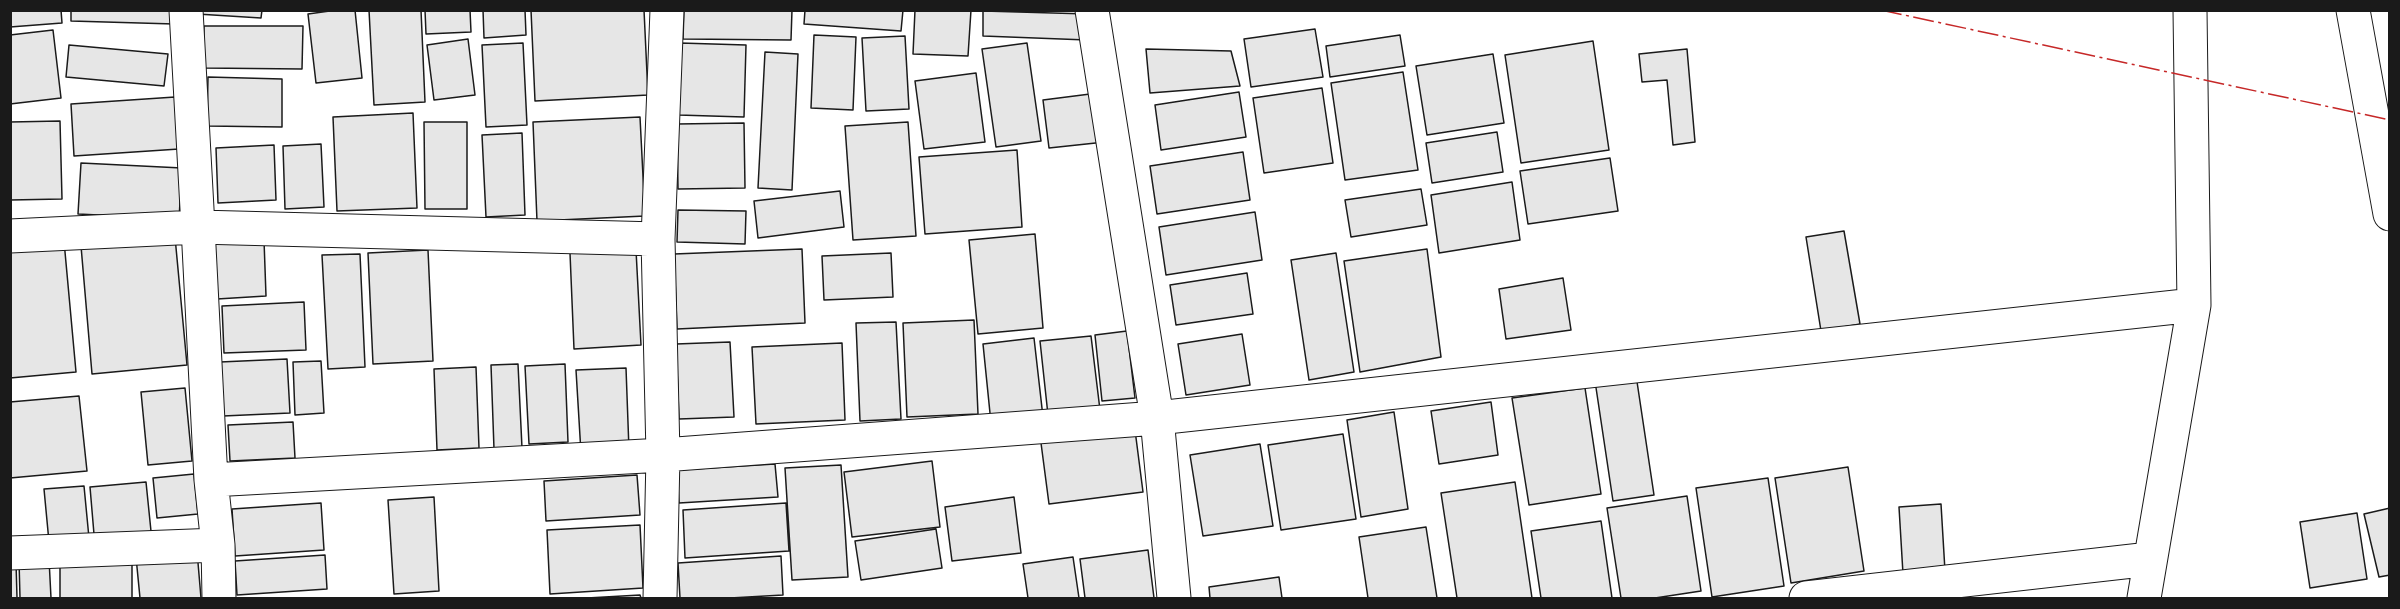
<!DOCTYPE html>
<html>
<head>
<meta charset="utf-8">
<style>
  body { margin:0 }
  #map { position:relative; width:2400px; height:609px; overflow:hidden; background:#fff; font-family:Mulish,sans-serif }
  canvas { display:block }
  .frame { position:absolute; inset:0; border:12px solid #1a1a1a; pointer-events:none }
</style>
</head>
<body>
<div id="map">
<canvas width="2400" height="609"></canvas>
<div class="frame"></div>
</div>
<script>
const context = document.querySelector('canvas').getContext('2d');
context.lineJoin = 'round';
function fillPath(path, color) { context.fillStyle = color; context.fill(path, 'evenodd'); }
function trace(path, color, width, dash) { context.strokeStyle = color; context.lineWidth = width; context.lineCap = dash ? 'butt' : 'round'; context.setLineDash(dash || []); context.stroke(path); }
const building = new Path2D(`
  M10,10h51l1,13 -52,4z
  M71,10h104l-1,14 -103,-3z
  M198,10h64l-1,8 -64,-4z
  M337,10h18l7,68 -46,5 -8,-69z
  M369,10h52l4,92 -51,3z
  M425,10h45l1,22 -45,2z
  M483,10h42l1,25 -42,3z
  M531,10h113l4,85 -113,6z
  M684,10h108l-1,30 -108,-1z
  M805,10h98l-2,21 -97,-7z
  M915,10h56l-3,46 -55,-2z
  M983,11l105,3 -1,26 -104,-4z
  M204,26h99l-1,43 -99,-1z
  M1315,29l8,48 -72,10 -7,-48z
  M53,30l8,68 -51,6v-69z
  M814,35l42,2 -3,73 -42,-2z
  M1400,35l5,31 -75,11 -4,-31z
  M905,36l4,73 -43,2 -4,-73z
  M468,39l7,56 -41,5 -7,-55z
  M1593,41l16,109 -88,13 -16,-108z
  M523,43l4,82 -41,2 -4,-82z
  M680,43l66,2 -2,72 -66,-2z
  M1027,43l14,98 -45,6 -14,-98z
  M69,45l99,9 -4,32 -98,-9z
  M1146,49l85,2 9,35 -90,7z
  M1687,49l8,93 -22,3 -6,-65 -25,2 -3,-28z
  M765,52l33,2 -6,136 -34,-2z
  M1493,54l11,69 -77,12 -11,-69z
  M1403,72l15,98 -73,10 -14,-97z
  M976,73l9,69 -61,7 -9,-68z
  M208,77l74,2v48l-75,-1z
  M1322,88l11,75 -69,10 -11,-75z
  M1239,92l7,45 -85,13 -6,-45z
  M1098,93l7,49 -56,6 -6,-48z
  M175,97l4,52 -105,7 -3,-52z
  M413,113l4,95 -80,3 -4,-94z
  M640,117l5,99 -108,5 -4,-99z
  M60,121l2,78 -52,1v-78z
  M424,122h43v87h-42z
  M908,122l8,114 -63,4 -8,-114z
  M744,123l1,65 -67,1 -1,-65z
  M1497,132l6,40 -71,11 -6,-40z
  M522,133l3,82 -39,2 -4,-82z
  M321,144l3,63 -39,2 -2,-63z
  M274,145l2,55 -58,3 -2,-55z
  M1017,150l5,77 -97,7 -6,-77z
  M1243,152l7,48 -93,14 -7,-48z
  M1610,158l8,53 -90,13 -8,-53z
  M81,163l101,5 -3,51 -101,-5z
  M1512,182l8,58 -81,13 -8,-58z
  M1421,189l6,36 -76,12 -6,-37z
  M840,191l4,36 -86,11 -4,-37z
  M678,210l68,1 -1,33 -68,-2z
  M1255,212l7,48 -96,15 -7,-48z
  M1844,231l16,93 -39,7 -15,-94z
  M1035,234l8,94 -65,6 -9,-94z
  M175,237l12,128 -95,9 -11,-128z
  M264,240l2,56 -49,3 -2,-56z
  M64,241l12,131 -66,6v-132z
  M802,249l3,74 -128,6 -3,-75z
  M1427,249l14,108 -81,15 -16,-111z
  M428,250l5,111 -60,3 -5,-111z
  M636,250l5,95 -67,4 -4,-96z
  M891,253l2,44 -69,3 -2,-44z
  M1336,253l18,119 -45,8 -18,-120z
  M360,254l5,113 -37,2 -6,-114z
  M1247,273l6,41 -77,11 -6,-40z
  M1563,278l8,52 -65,9 -7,-50z
  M304,302l2,48 -82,3 -2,-47z
  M974,320l4,94 -71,3 -4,-94z
  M896,322l5,97 -41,2 -4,-98z
  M1127,331l8,67 -33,3 -7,-66z
  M1242,334l8,51 -64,10 -8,-51z
  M1091,336l9,74 -52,5 -8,-74z
  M1034,338l9,79 -52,6 -8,-79z
  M730,342l4,75 -55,2 -3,-75z
  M842,343l3,77 -89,4 -4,-77z
  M287,359l3,54 -67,3 -3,-54z
  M321,361l3,52 -29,2 -2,-53z
  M518,364l4,84 -28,1 -3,-84z
  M565,364l3,78 -39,2 -4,-78z
  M476,367l3,81 -42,2 -3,-81z
  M626,368l3,82 -48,3 -5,-83z
  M1636,375l18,120 -41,6 -18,-120z
  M185,388l7,73 -44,4 -7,-73z
  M1585,388l16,106 -72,11 -17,-107z
  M79,396l8,75 -77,7v-76z
  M1491,402l7,53 -59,9 -8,-53z
  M1394,412l14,97 -47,8 -14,-97z
  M293,422l2,36 -65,3 -2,-36z
  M1135,430l8,62 -94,12 -8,-61z
  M1343,434l13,85 -75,11 -13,-85z
  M1260,444l13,82 -70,10 -13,-81z
  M932,461l8,66 -88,10 -8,-65z
  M775,464l3,33 -99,6 -2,-33z
  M841,465l7,112 -56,3 -7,-112z
  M1848,467l16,104 -73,12 -16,-105z
  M194,474l4,40 -41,4 -4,-40z
  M637,475l3,40 -94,6 -2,-40z
  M1768,478l16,108 -72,11 -16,-109z
  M146,482l6,59 -57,5 -5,-59z
  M1515,482l17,116h-75l-16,-105z
  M84,486l5,52 -40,4 -5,-53z
  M1687,496l14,95 -46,7h-34l-14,-90z
  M434,497l5,94 -45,3 -6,-94z
  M1014,497l7,56 -69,8 -7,-54z
  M321,503l3,47 -89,6 -3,-47z
  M786,503l3,48 -104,7 -2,-48z
  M1941,504l4,67 -42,3 -4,-67z
  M2390,508v67l-11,2 -15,-63z
  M2357,513l10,66 -57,9 -10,-66z
  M1601,521l11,77h-71l-10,-67z
  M640,525l3,63 -93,6 -3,-64z
  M1426,527l11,71h-69l-9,-61z
  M936,529l6,39 -81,12 -6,-39z
  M1148,550l6,48h-69l-5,-39z
  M197,551l4,47h-61l-4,-41z
  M325,555l2,34 -90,6 -2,-34z
  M781,556l2,39 -53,3h-50l-2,-35z
  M1073,557l6,41h-51l-5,-34z
  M49,559l2,39h-31l-1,-38z
  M132,559v39h-72v-38z
  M16,562l1,36h-7v-35z
  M1279,577l3,21h-72l-1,-11z
  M640,595l1,3h-54z`);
fillPath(building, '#e6e6e6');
trace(building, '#1a1a1a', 1.5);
const minor = new Path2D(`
  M1092,10l65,408 17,180
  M2353,10l37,204
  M10,236l188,-9 -12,-217
  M211,480l452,-25 494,-37 1037,-113
  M10,553l208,-8
  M219,598l-1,-53 -7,-65 -13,-253 460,12
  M660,598l3,-143 -5,-216 9,-229
  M1806,598l344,-39
  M2144,598l50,-293 -4,-295`);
trace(minor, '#1a1a1a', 35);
trace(minor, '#fff', 33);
trace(new Path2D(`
  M1881,10l509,110`), '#c62828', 1.5, [21, 4.5, 3, 4.5]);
</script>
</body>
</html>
